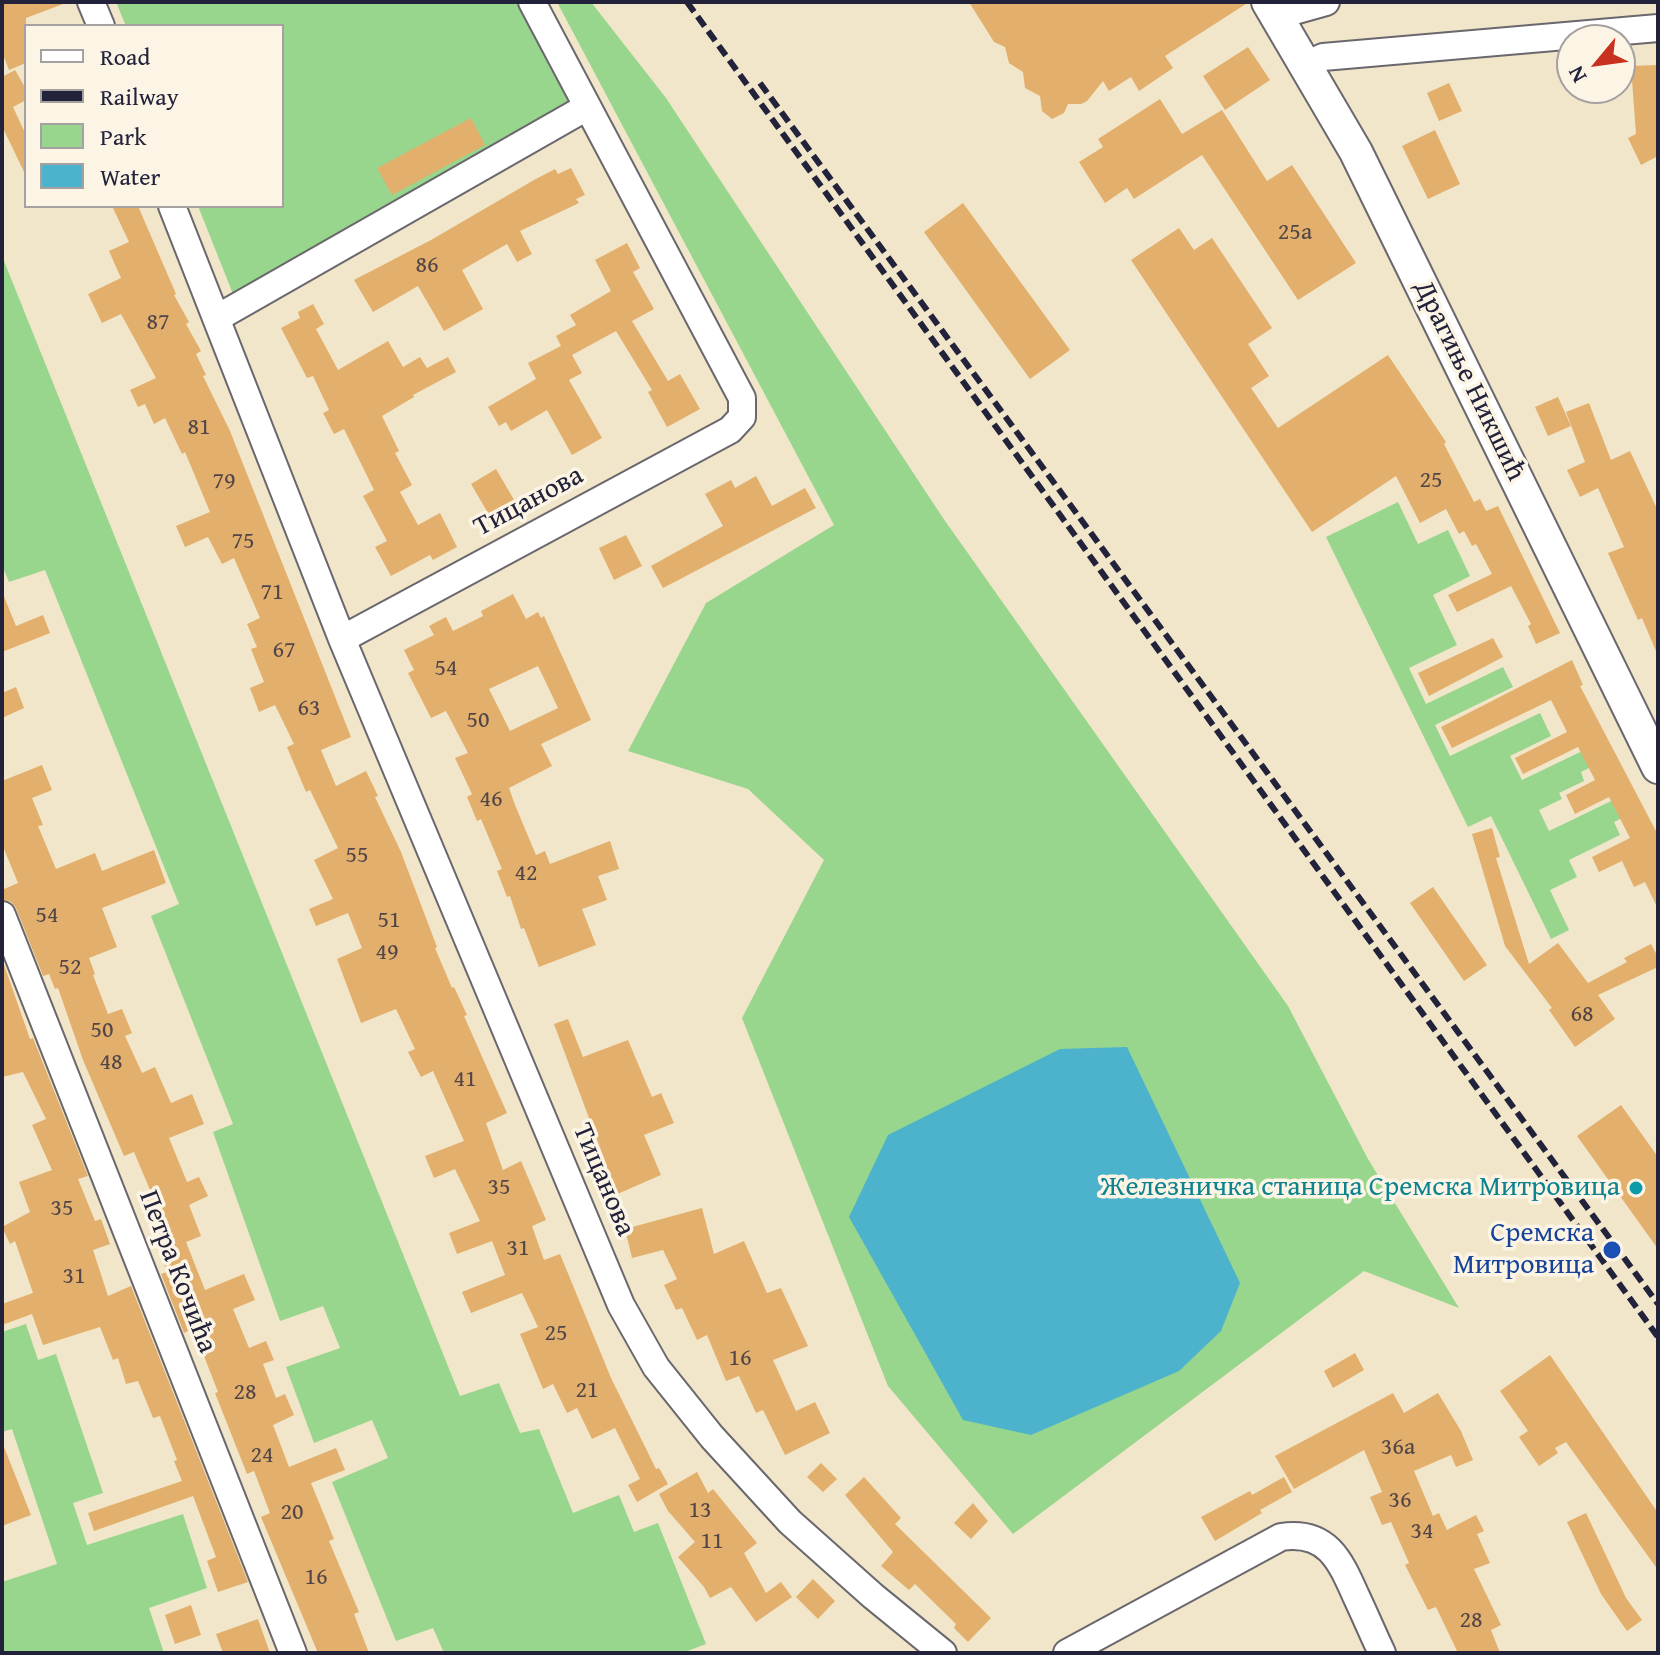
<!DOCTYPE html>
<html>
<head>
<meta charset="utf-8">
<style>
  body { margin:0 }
  #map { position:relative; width:1660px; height:1655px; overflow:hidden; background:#f1e6c9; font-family:"Gentium Book Plus",serif }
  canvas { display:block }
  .frame { position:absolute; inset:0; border:4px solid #22223b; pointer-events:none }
  .legend { position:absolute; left:24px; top:24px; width:260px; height:184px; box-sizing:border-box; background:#fcf5e5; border:2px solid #a5a1a1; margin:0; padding:10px 14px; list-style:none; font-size:24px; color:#22223b }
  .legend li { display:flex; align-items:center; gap:16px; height:40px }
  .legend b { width:40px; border:2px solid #a5a1a1 }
  .north { position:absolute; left:1556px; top:24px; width:80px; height:80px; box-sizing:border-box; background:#fcf5e5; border:2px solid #a5a1a1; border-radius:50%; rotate:241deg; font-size:22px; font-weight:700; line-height:32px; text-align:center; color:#22223b }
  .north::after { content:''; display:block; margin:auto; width:28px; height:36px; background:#c8321e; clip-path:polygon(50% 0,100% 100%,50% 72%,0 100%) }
</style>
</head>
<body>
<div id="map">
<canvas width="1660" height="1655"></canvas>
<div class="frame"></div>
<ul class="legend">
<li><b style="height:10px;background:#fff"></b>Road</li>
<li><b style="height:10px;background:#22223b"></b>Railway</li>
<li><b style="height:22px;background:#97d68c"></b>Park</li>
<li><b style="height:22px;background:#4db2cc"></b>Water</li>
</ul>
<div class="north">N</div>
</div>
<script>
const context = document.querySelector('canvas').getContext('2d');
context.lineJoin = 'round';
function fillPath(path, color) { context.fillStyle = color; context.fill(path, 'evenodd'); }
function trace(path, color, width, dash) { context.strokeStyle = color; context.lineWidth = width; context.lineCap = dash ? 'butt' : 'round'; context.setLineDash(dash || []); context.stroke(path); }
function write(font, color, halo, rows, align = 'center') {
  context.font = font + ' "Gentium Book Plus",serif'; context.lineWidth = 7; context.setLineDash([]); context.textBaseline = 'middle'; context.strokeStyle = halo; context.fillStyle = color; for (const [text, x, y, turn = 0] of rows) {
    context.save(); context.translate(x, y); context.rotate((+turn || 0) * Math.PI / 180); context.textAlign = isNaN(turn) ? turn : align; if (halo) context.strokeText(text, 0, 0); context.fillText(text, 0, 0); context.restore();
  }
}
fillPath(new Path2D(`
  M116,2h403l60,109 -346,183 -35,-88h84v-180h-156z
  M557,2h34l75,96 277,420 345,488 80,153 91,149 -95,-37 -351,263 -125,-148 -146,-368 82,-158 -76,-71 -120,-38 78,-148 128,-78z
  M2,256l458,1140 39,-13 21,50 19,-4 34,84 46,-18 15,37 24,-9 48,121 -24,9h-238l-11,-25 -37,13 -64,-159 56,-24 -16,-38 -58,23 -28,-76 54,-19 -17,-42 -43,15 -67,-189 20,-8 -82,-208 28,-12 -134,-334 -36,12 -7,-17z
  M1398,502l20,42 30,-14 22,46 -37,19 24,50 -48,23 17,36 77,-37 10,20 -78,38 15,31 90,-43 11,23 -41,20 12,24 81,-39 8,16 -30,15 3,9 -25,12 3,6 -23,11 10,21 85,-41 9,18 -29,14 6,13 -51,25 8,17 -27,13 19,40 -18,9 -60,-123 -23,11 -142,-290z
  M26,1324l12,36 18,-6 47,139 -30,10 14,42 96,-31 24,74 -58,20 15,45h-162v-71l55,-18 -45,-135 -10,3v-100z`), '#97d68c');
fillPath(new Path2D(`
  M1127,1047l113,236 -19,48 -42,40 -148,64 -68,-15 -114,-203 39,-82 172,-86z`), '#4db2cc');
fillPath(new Path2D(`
  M2,2l61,2 -37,14v45l-17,7 -7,-18z
  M969,2h280l-84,54 8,12 -34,23 -8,-14 -22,14 -6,-10 -16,20 -6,3h-13l-4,9 -12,6 -10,-8 -2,-15 -15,-8 -2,-16 -14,-9 -4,-16 -11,-5z
  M1248,47l22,33 -45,30 -22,-34z
  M1658,65v91l-17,9 -13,-27 8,-4 -5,-68z
  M15,70l11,19v11l-13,7 13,28v41l-24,-50v-49z
  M1449,83l13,28 -23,10 -12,-28z
  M1160,99l22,35 40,-24 45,71 25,-16 64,98 -58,37 -96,-145 -68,44 -7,-11 -22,15 -26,-41 24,-15 -5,-8z
  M471,118l14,27 -93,50 -15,-27z
  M1435,130l25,54 -32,15 -26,-53z
  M571,168l14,27 -9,4 3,4 -59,28 12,23 -15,8 -10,-18 -45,26 21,39 -39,22 -26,-45 -45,26 -19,-32 77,-40 103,-60 21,-11 3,5z
  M963,203l107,147 -40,29 -106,-147z
  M112,206h26l38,88 -2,1 15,27 -3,2 15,27 -5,3 10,21 -3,1 27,55 121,306 -30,13 15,36 30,-15 12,25 -3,1 26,55 36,95 -2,1 17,40 2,-1 13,28 -3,1 43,97 -21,10 17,47 18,-9 25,59 -14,6 12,34 16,-6 51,124 45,91 3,-1 9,16 -31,18 -9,-17 12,-6 -25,-51 -23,11 -15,-31 -10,5 -14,-29 -10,5 -23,-55 18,-7 -16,-34 -51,20 -9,-21 43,-17 -13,-34 -35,13 -8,-21 31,-12 -25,-52 -21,9 -9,-22 39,-15 -31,-70 -12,6 -13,-25 7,-3 -19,-40 -35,14 -24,-64 25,-11 -14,-35 -32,13 -7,-17 24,-10 -19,-39 24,-12 -28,-58 -4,2 -19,-45 7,-3 -19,-39 -16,7 -9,-24 14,-6 -13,-33 6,-2 -10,-23 13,-6 -26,-60 -12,6 -14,-27 -23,10 -9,-21 34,-14 -25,-60 -3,2 -17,-36 -11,6 -9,-20 -7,3 -8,-17 26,-12 -35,-64 -19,9 -14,-29 33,-16 -12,-27 20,-9z
  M1179,228l15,22 18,-12 60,90 -24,16 21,32 -18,12 27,40 110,-73 58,87 -2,2 30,58 6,-3 6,12 12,-5 62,127 -24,11 -8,-18 3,-2 -20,-38 -54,26 -9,-17 44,-21 -16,-30 -4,2 -8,-15 -5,3 -13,-25 -26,14 -24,-47 -84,56 -181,-272z
  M627,243l13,25 -7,4 21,37 -22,12 36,60 12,-7 20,35 -33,18 -19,-35 4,-2 -36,-59 -44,24 10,18 -13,7 33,58 -30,17 -25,-45 -36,21 -5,-9 -7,4 -11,-19 48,-28 -8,-16 33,-17 -5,-10 20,-11 -6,-10 41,-24 -16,-31z
  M313,304l11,20 -8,5 22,41 50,-29 15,26 17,-10 7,11 21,-11 8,15 -43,23 1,2 -32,19 17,35 -4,2 17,32 -12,7 18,33 22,-12 17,34 -24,13 -3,-5 -39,21 -16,-29 12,-6 -24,-45 11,-6 -30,-61 -10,5 -11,-21 6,-3 -16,-34 -6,2 -26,-50 19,-10 -2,-6z
  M1558,397l13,29 -23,10 -13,-29z
  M1589,403l22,57 19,-9 28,60v145l-16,-38 -4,2 -30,-67 16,-6 -26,-59 -18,9 -13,-27 18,-8 -19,-50z
  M496,469l24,41 -25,15 -24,-41z
  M756,476l16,30 33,-18 11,20 -153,80 -12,-22 72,-40 -18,-32 26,-14 4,8z
  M626,535l16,31 -28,14 -15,-32z
  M3,594l13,32 27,-11 7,18 -48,19z
  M513,594l13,25 12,-7 3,6 3,-2 47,104 -50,24 11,22 -43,22 6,17 21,50 9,-4 5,13 60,-23 9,28 -21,7 9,24 -25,9 14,36 -57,22 -15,-39 -3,1 -11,-33 -3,1 -10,-26 5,-2 -21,-50 -4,2 -10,-24 5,-3 -17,-36 13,-5 -22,-42 -15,7 -23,-45 6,-3 -10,-20 30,-15 -5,-9 17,-9 7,14 30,-15 -2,-5zM538,666l20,42 -48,23 -21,-42z
  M1493,638l10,19 -74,39 -11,-23z
  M1572,660l11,25 -3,1 78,149v74l-13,-27 -11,5 -12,-26 -23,11 -7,-15 38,-19 -21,-41 -34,17 -9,-19 29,-15 -17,-33 -55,27 -8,-16 52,-26 -16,-32 -99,48 -11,-21z
  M16,687l8,21 -22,10v-25z
  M42,765l10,25 -20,8 11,27 -5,1 18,43 39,-16 7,18 52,-21 12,33 -64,25 15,39 -28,11 6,16 -2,1 15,39 14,-5 10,24 -7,3 17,37 13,-6 16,36 21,-9 12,30 -35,14 18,44 12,-5 9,19 -19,9 12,31 -15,6 19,48 39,-16 11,26 -22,9 16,39 17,-7 8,19 -11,4 13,34 9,-4 9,21 -21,10 16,42 47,-19 9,22 -34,13 23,56 -5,2 30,71 -5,2 15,39h-51l-57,-136 9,-4 -16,-42 -7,3 -32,-81 3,-1 -14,-36 -3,1 -11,-27 -6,3 -23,-59 6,-2 -5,-13 3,-1 -24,-55 12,-6 -19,-45 -10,4 -41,-96 -25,-72 -3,1 -6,-15 -6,2 -27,-68 -5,-6 -9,-3v-9l16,-7 -16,-39v-63z
  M1492,828l8,29 -4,1 33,106 29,-21 30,40 39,-21 -3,-4 27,-14 7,13v10l-60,28 17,24 -40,28 -26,-37 3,-2 -47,-62 -33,-112z
  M1433,887l54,78 -23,16 -54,-78z
  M2,959l28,80 3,-1 55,138 -10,3 17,42 6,-2 9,25 -17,6 15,46 23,-10 117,296 -30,10 -11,-31 9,-4 -23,-61 -99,35 -6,-18 94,-32 -8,-20 3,-1 -17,-44 -7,2 -15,-37 -12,3 -8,-26 -5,2 -13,-33 -57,18 -11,-31 -30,11v-21l31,-11 -18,-52 -5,3 -8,-17 28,-15 -11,-30 33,-12 -20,-45 14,-6 -23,-47 -21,5z
  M568,1019l15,38 45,-17 24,57 9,-4 13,30 -30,12 17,40 -46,20 -14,-33 4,-1 -51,-137z
  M1621,1105l37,52v92l-81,-113z
  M702,1208l12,46 30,-13 23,52 14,-5 27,58 -35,14 23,51 19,-9 15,31 -45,22 -22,-45 -7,3 -17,-37 -13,5 -19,-46 -10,5 -15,-32 -6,2 -12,-25 13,-6 -14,-29 -31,8 -7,-29z
  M1355,1353l9,17 -31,18 -9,-17z
  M1550,1355l108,158v57l-92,-128 -11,6 3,5 -19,13 -20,-29 9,-6 -28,-40z
  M1393,1393l11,20 34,-20 23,38 12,29 -17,7 -5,-12 -37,16 19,45 6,-3 8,17 29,-15 8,16 -7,3 13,29 -16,6 27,56 -10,5 9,23h-42l-22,-46 -8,3 -23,-45 4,-2 -18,-41 -9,3 -12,-28 12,-5 -18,-42 -70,39 -19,-33z
  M2,1442l29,73 -29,11z
  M821,1463l16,16 -14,13 -16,-15z
  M697,1472l11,21 5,-4 44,54 -13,10 22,40 15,-11 11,15 -36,25 -25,-35 -21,11 -6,-11 -26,-30 17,-15 -27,-31 -9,-17z
  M864,1477l37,41 -6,6 96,94 -23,24 -14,-14 2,-4 -41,-40 -6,6 -28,-24 12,-14 -48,-57z
  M1284,1477l8,15 -32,18 2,3 -47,28 -14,-24 49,-26 2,4z
  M973,1503l15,18 -17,18 -17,-16z
  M1586,1513l40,85 16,22 -15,11 -26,-37 -34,-72z
  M813,1579l22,22 -17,18 -22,-22z
  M191,1605l10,30 -26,9 -10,-29z
  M258,1619l12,34h-47l-7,-19z`), '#e3af6c');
const minor = new Path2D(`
  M91,2l10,24
  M1276,16l50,-14
  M1306,65l17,-8 335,-29
  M172,206l170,433 279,666 35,62 56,70 78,85 83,74 70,57
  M217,318l370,-211
  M342,639l388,-209 12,-13v-19l-210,-396
  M2,915l291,738
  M1067,1653l214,-116c46,-7 59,23 75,59 9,19 17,38 26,57`);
const tertiary = new Path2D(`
  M1268,2l88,150 302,615`);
trace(minor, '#6a676d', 30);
trace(tertiary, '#6a676d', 36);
trace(minor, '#fff', 26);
trace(tertiary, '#fff', 32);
trace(new Path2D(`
  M687,2l971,1335
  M760,83l898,1221`), '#22223b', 6, [12, 6]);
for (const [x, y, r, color] of [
  [1636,1188,8,"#0f9aa8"],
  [1612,1250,10,"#1a4fb4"]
]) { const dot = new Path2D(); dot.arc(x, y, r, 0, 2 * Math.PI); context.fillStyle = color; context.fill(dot); trace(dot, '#fcf5e5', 3); }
write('24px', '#524547', null, [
  ["25a",1295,233],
  ["86",427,266],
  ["87",158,323],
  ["81",199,428],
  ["25",1431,481],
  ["79",224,482],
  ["75",243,542],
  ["71",272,593],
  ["67",284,651],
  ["54",446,669],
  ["63",309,709],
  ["50",478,721],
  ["46",491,800],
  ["55",357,856],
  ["42",526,874],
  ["54",47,916],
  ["51",389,921],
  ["49",387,953],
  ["52",70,968],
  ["68",1582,1015],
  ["50",102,1031],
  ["48",111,1063],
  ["41",465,1080],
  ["35",499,1188],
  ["35",62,1209],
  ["31",518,1249],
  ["31",74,1277],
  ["25",556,1334],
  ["16",740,1359],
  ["21",587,1391],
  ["28",245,1393],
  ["36a",1398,1448],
  ["24",262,1456],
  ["36",1400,1501],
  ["13",700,1511],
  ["20",292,1513],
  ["34",1422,1532],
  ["11",712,1542],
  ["16",316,1578],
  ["28",1471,1621]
]);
write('28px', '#22223b', '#fcf5e5', [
  ["Драгиње Никшић",1469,381,64],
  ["Тицанова",529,502,-28],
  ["Тицанова",603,1180,67],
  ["Петра Кочића",177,1272,69]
]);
write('28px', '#0d838f', '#fcf5e5', [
  ["Железничка станица Сремска Митровица",1620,1188]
], 'right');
write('28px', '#164399', '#fcf5e5', [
  ["Сремска",1594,1234],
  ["Митровица",1594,1266]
], 'right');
</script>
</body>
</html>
